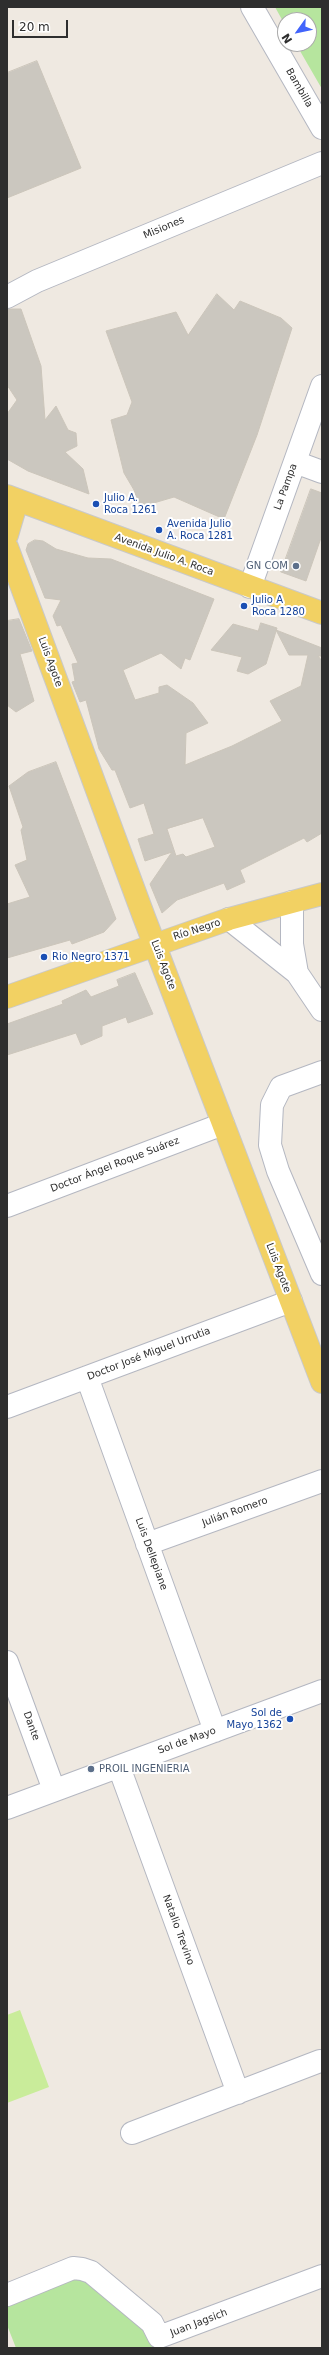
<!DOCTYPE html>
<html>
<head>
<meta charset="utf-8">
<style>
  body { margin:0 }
  #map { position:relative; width:329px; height:2355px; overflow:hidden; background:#efe9e1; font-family:"DejaVu Sans",sans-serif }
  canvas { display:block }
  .frame { position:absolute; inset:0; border:8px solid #2e2e2e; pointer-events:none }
  .north { position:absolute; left:277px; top:12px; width:40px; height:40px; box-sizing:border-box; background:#fff; border:1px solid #ababab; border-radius:50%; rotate:237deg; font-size:11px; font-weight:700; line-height:16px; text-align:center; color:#2e2e2e }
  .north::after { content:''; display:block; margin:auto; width:14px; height:18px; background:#4264fb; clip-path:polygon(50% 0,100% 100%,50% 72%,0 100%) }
  .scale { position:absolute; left:12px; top:20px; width:56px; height:18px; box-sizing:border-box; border:2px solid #2e2e2e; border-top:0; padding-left:5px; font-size:12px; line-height:14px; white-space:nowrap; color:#2e2e2e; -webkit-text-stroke:3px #fff; paint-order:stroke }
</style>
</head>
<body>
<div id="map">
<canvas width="329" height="2355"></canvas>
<div class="frame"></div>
<div class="north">N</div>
<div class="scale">20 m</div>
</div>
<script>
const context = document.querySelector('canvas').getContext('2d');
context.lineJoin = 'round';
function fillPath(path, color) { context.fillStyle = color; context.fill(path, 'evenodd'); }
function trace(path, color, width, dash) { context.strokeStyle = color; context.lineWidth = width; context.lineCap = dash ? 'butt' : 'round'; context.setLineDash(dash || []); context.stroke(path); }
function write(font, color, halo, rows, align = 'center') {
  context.font = font + ' "DejaVu Sans",sans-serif'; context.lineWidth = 4; context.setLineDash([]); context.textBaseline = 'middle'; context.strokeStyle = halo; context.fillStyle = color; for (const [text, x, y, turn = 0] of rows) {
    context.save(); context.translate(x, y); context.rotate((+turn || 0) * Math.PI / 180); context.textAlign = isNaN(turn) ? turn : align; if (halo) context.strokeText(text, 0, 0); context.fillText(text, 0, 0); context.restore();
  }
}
fillPath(new Path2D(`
  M275,7h47v82l-26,-45h13v-24h-24v5z
  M73,2277l11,2 75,58 3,11h-146l-9,-23 1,-20z`), '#b6e59e');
fillPath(new Path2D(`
  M20,2010l29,77 -42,16v-88z`), '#c9ec9a');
const building = new Path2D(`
  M37,61l44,107 -74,30v-125z
  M217,294l17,16 6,-9 41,17 11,10 -35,107 -33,84 -50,-22 -34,10 -6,-17 -10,-17 -13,-53 16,-5 5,-13 -26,-71 70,-19 12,23z
  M7,309h14l20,57 4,54 11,-14 12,24 8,3 1,13 -12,6 18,17 6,25 -61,-23 -21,-12v-45l10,-14 -10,-15z
  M311,489l11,4v42l-16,46 -25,-9z
  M35,540l8,1 13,8 32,9 23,1 103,40 -24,61 -5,-2 -4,11 -20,-16 -38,17 12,30 24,-7v-6l8,-2 26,18 15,20 -22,10 -1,32 47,-19 50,-25 -12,-20 31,-15 7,-31h-19l-13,-25 46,18v8h-4l4,5v172l-15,9 -3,-4 -64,32 5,12 -18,8 -3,-7 -47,17 -15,13 -12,-29 22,-32 -27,9 -7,-22 16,-5 -10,-31 -14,5 -15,-38h-3l-13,-21 -13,-49 -6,2 -8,-20 3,-1 -3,-17 6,-1 -17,-38 -4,1 -4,-10 8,-16 -16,-2 -19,-48 2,-6zM203,818l12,29 -29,10 -3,-3 -7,2 -9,-27z
  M19,619l13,32 -12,3 14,47 -18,11 -9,-7v-84z
  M261,623l16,5 -11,36 -18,10 -11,-3 5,-14 -31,-7 22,-26 25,7z
  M56,762l60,157 -12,13 -32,12 -2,-4 -63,18v-54l23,-7 -15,-32 12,-5 -6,-30 2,-3 -14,-41 19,-14z
  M135,973l18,41 -25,9 -2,-6 -24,9v10l-21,9 -5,-12 -69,22v-31l56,-20 -1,-3 24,-11 5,7 28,-11 -2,-6z`);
fillPath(building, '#cbc7bf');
trace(building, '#cbc5ba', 1);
const minor = new Path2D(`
  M252,7l70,121
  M7,297l30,-16 285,-118
  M295,462l27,10
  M250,587l72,-201
  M292,902v42l5,29
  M229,919l68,54 25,37
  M322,1072l-41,15 -9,18 -2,40 8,26 44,103
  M7,1206l216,-82
  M87,1377l128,354
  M7,1407l284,-106
  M147,1544l175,-63
  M7,1662l47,128
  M119,1767l119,326
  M7,1808l315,-117
  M132,2133l188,-72
  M7,2295l66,-27 9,1 9,3 61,51 7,14 163,-61`);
const major = new Path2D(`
  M7,496l315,117
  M7,535l10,-34
  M7,547l137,370 178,465
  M7,997l222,-78 93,-25`);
trace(minor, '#b4b7c1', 24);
trace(major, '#c9c9c9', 24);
trace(minor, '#fff', 22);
trace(major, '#f2d163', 22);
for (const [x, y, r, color] of [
  [96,504,4,"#1a4fb4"],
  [159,530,4,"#1a4fb4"],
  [296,566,4,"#5c6f8a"],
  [244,606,4,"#1a4fb4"],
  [44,957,4,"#1a4fb4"],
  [290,1719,4,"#1a4fb4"],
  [91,1769,4,"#5c6f8a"]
]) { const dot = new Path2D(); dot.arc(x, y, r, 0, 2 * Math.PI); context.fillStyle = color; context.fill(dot); trace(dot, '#fff', 1.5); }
write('10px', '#2e2e2e', '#fff', [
  ["Bambilla",299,88,60],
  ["Misiones",164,228,-23],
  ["La Pampa",286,487,-70],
  ["Avenida Julio A. Roca",164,555,20],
  ["Luis Agote",50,662,70],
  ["Río Negro",197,930,-18],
  ["Luis Agote",163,965,69],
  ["Doctor Ángel Roque Suárez",115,1165,-21],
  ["Luis Agote",278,1268,69],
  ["Doctor José Miguel Urrutia",149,1354,-21],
  ["Julián Romero",235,1512,-20],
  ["Luis Dellepiane",151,1554,70],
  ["Dante",31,1726,70],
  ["Sol de Mayo",187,1741,-20],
  ["Natalio Trevino",178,1930,70],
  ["Juan Jagsich",199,2323,-21]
]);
write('10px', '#164399', '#fff', [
  ["Julio A.",104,498],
  ["Roca 1261",104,510],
  ["Avenida Julio",167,524],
  ["A. Roca 1281",167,536],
  ["Julio A",252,600],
  ["Roca 1280",252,612],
  ["Rio Negro 1371",52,957],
  ["Sol de",282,1713,"right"],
  ["Mayo 1362",282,1725,"right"]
], 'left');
write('10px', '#4e5e75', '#fff', [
  ["GN COM",288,566],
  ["PROIL INGENIERIA",99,1769,"left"]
], 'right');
</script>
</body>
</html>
